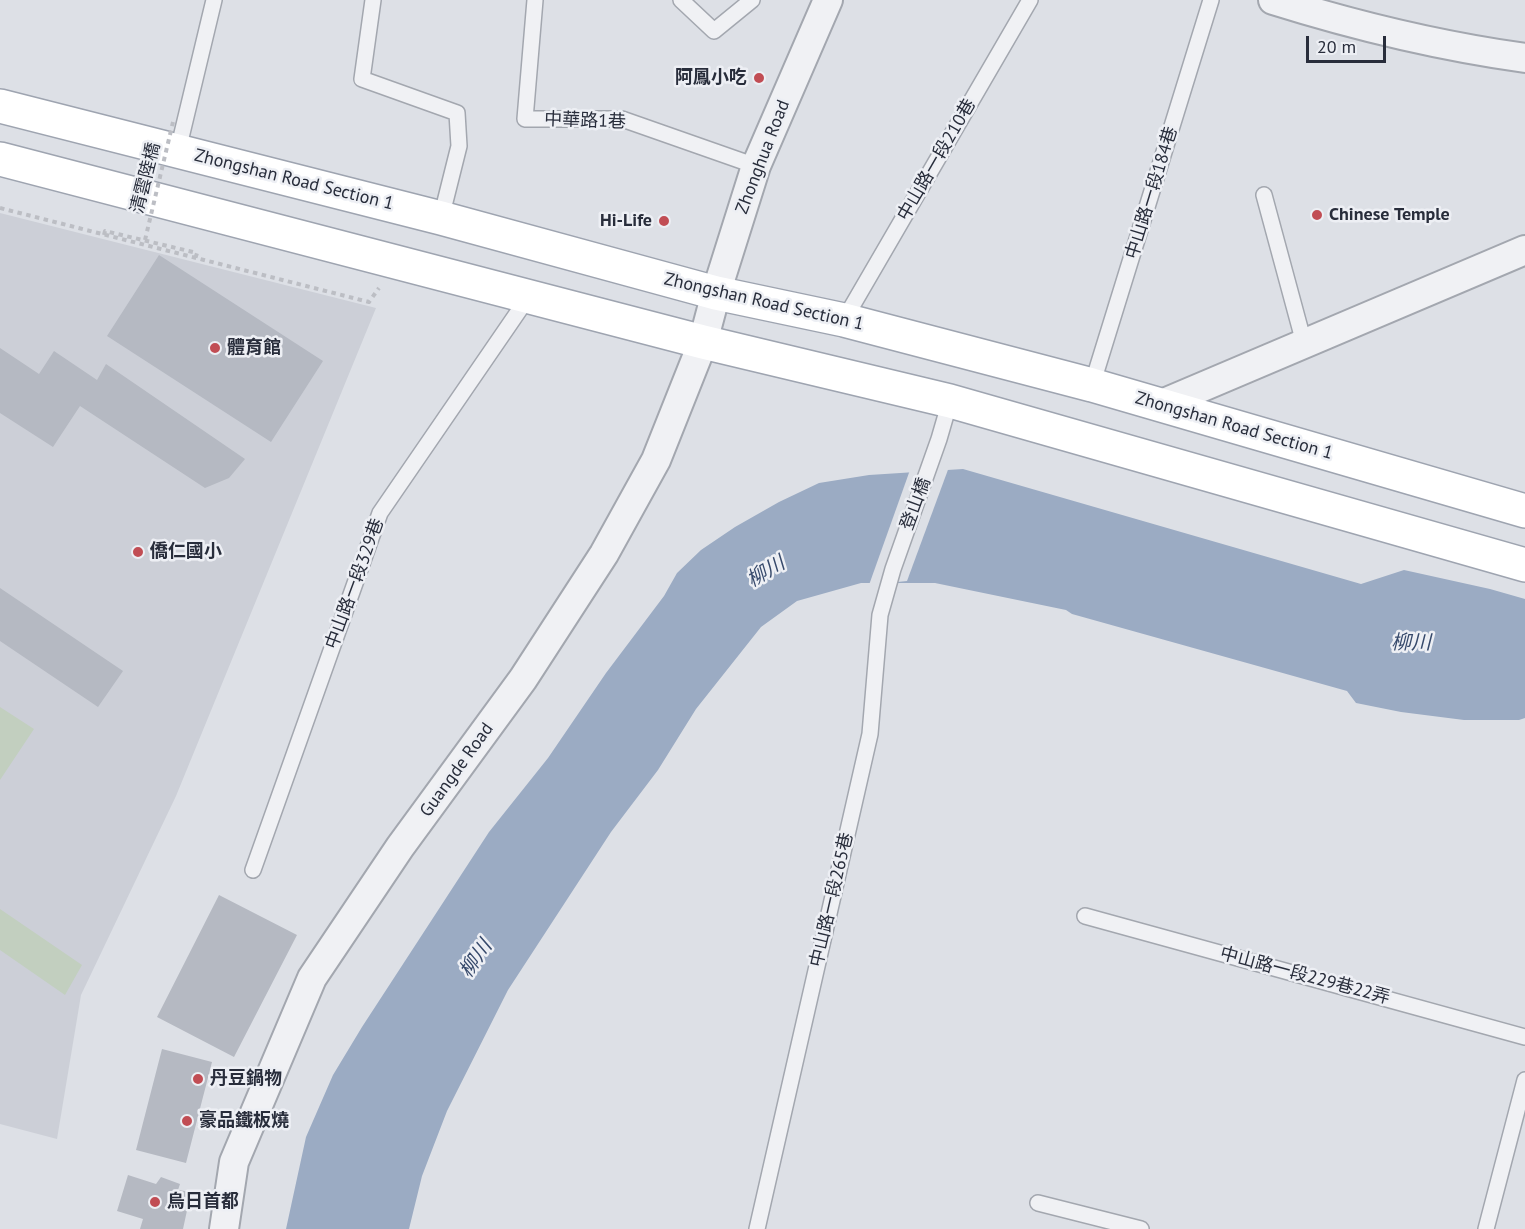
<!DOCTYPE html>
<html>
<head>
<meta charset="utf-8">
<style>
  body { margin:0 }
  #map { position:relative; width:1525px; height:1229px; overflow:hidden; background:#dde0e6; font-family:"PT Sans",sans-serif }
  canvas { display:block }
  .scale { position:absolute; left:1306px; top:36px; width:80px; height:27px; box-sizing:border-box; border:3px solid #282d3b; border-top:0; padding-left:8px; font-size:18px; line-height:21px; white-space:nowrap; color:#282d3b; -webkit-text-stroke:4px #edeff4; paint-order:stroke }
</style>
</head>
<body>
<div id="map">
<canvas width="1525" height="1229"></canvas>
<div class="scale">20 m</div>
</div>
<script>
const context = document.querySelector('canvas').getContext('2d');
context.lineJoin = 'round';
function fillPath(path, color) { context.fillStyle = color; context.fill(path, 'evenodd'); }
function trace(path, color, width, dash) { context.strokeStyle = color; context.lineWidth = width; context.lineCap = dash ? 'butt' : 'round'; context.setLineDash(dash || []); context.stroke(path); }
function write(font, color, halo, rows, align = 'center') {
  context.font = font + ' "PT Sans","Noto Sans TC",sans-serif'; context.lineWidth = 5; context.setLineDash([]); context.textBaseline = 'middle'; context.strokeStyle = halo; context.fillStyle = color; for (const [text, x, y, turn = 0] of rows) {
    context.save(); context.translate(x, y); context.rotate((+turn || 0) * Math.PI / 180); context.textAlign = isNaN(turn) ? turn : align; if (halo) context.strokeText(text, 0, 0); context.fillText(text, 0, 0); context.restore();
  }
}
fillPath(new Path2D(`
  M0,213l376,95 -200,488 -95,199 -24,144 -57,-15z`), '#cccfd7');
fillPath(new Path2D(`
  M0,707l34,22 -34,51z
  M0,909l82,56 -17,30 -65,-45z`), '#c2cfbf');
fillPath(new Path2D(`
  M963,469l398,115 43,-14 86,19 35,10v119l-6,2h-55l-63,-8 -45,-9 -9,-12 -275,-77 -6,-4 -131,-27h-74l-64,18 -36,26 -65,82 -38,61 -47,62 -103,158 -61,121 -25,65 -13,53h-123l20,-92 27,-62 29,-48 127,-195 59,-74 58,-85 58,-77 13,-23 24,-23 34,-23 44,-25 40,-19 50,-8z`), '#9babc3');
fillPath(new Path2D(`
  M949,467l-42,114 -38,4 41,-115z`), '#dde0e6');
fillPath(new Path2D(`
  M159,255l164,106 -52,81 -164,-106z
  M0,348l39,26 15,-23 43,29 9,-16 139,95 -16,19 -24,10 -125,-82 -27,41 -53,-34z
  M0,588l123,83 -25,36 -98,-66z
  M219,895l78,40 -63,122 -77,-40z
  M162,1049l50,13 -26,101 -50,-13z
  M128,1175l28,9 5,-7 19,7 -2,6 13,2 -8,37h-43l3,-10 -26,-8z`), '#b5b9c2');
const service = new Path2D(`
  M373,0l-11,79 95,34 2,33 -18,72
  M535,0l-10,119h97l134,47
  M681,0l33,31 38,-31
  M178,150l36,-150
  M1264,195l40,148
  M844,320l186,-320
  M1092,385l119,-385
  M253,870l127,-357 149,-217
  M1085,916l440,121
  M1038,1203l103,26
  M757,1229l113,-495 10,-119 13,-46 46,-130 11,-38
  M1486,1229l39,-149`);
const minor = new Path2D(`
  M1273,0c83,26 166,46 252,58
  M1162,404l363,-154
  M224,1229l10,-67 78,-184 88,-131 123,-168 81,-125 52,-94 47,-118 13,-49 40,-127 72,-166`);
const primary = new Path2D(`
  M0,106l441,112 275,75 128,27 248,65 433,126
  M0,159l703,183 247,59 575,164`);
trace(service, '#a3a7af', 18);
trace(minor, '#a3a7af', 32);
trace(primary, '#9ea4b0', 36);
trace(new Path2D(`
  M0,208l369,94 10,-14
  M104,235l1,-4 92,22 -2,6`), '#bcbec4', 4, [4.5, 4.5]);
trace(service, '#f0f1f4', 15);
trace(minor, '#f0f1f4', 28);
trace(primary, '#fff', 33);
trace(new Path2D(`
  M145,240l28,-118`), '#bcbec4', 4, [4.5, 4.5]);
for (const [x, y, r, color] of [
  [759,78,6,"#c14d54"],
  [1317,215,6,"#c14d54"],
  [664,221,6,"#c14d54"],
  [215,348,6,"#c14d54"],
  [138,552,6,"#c14d54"],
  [198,1079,6,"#c14d54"],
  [187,1121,6,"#c14d54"],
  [155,1202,6,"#c14d54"]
]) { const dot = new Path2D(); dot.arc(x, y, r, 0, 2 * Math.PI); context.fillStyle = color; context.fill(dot); trace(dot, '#edeff4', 2); }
write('bold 18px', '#282d3b', '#edeff4', [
  ["阿鳳小吃",747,78,"right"],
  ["Chinese Temple",1329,215],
  ["Hi-Life",652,221,"right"],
  ["體育館",227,348],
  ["僑仁國小",150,552],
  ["丹豆鍋物",210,1079],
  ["豪品鐵板燒",199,1121],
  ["烏日首都",167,1202]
], 'left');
write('18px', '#282d3b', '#edeff4', [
  ["中華路1巷",585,121,2],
  ["Zhonghua Road",763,157,-69],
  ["中山路一段210巷",937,160,-60],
  ["清雲陸橋",146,178,-76],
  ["Zhongshan Road Section 1",294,180,14],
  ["中山路一段184巷",1152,193,-73],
  ["Zhongshan Road Section 1",764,302,13],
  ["Zhongshan Road Section 1",1234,426,16],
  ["登山橋",916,504,-70],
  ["中山路一段329巷",355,584,-70],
  ["Guangde Road",457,770,-54],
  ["中山路一段265巷",832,900,-77],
  ["中山路一段229巷22弄",1305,976,15]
]);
write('italic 20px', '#36496b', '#edeff4', [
  ["柳川",766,572,-31],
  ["柳川",1411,643],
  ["柳川",476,959,-55]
]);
</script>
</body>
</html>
